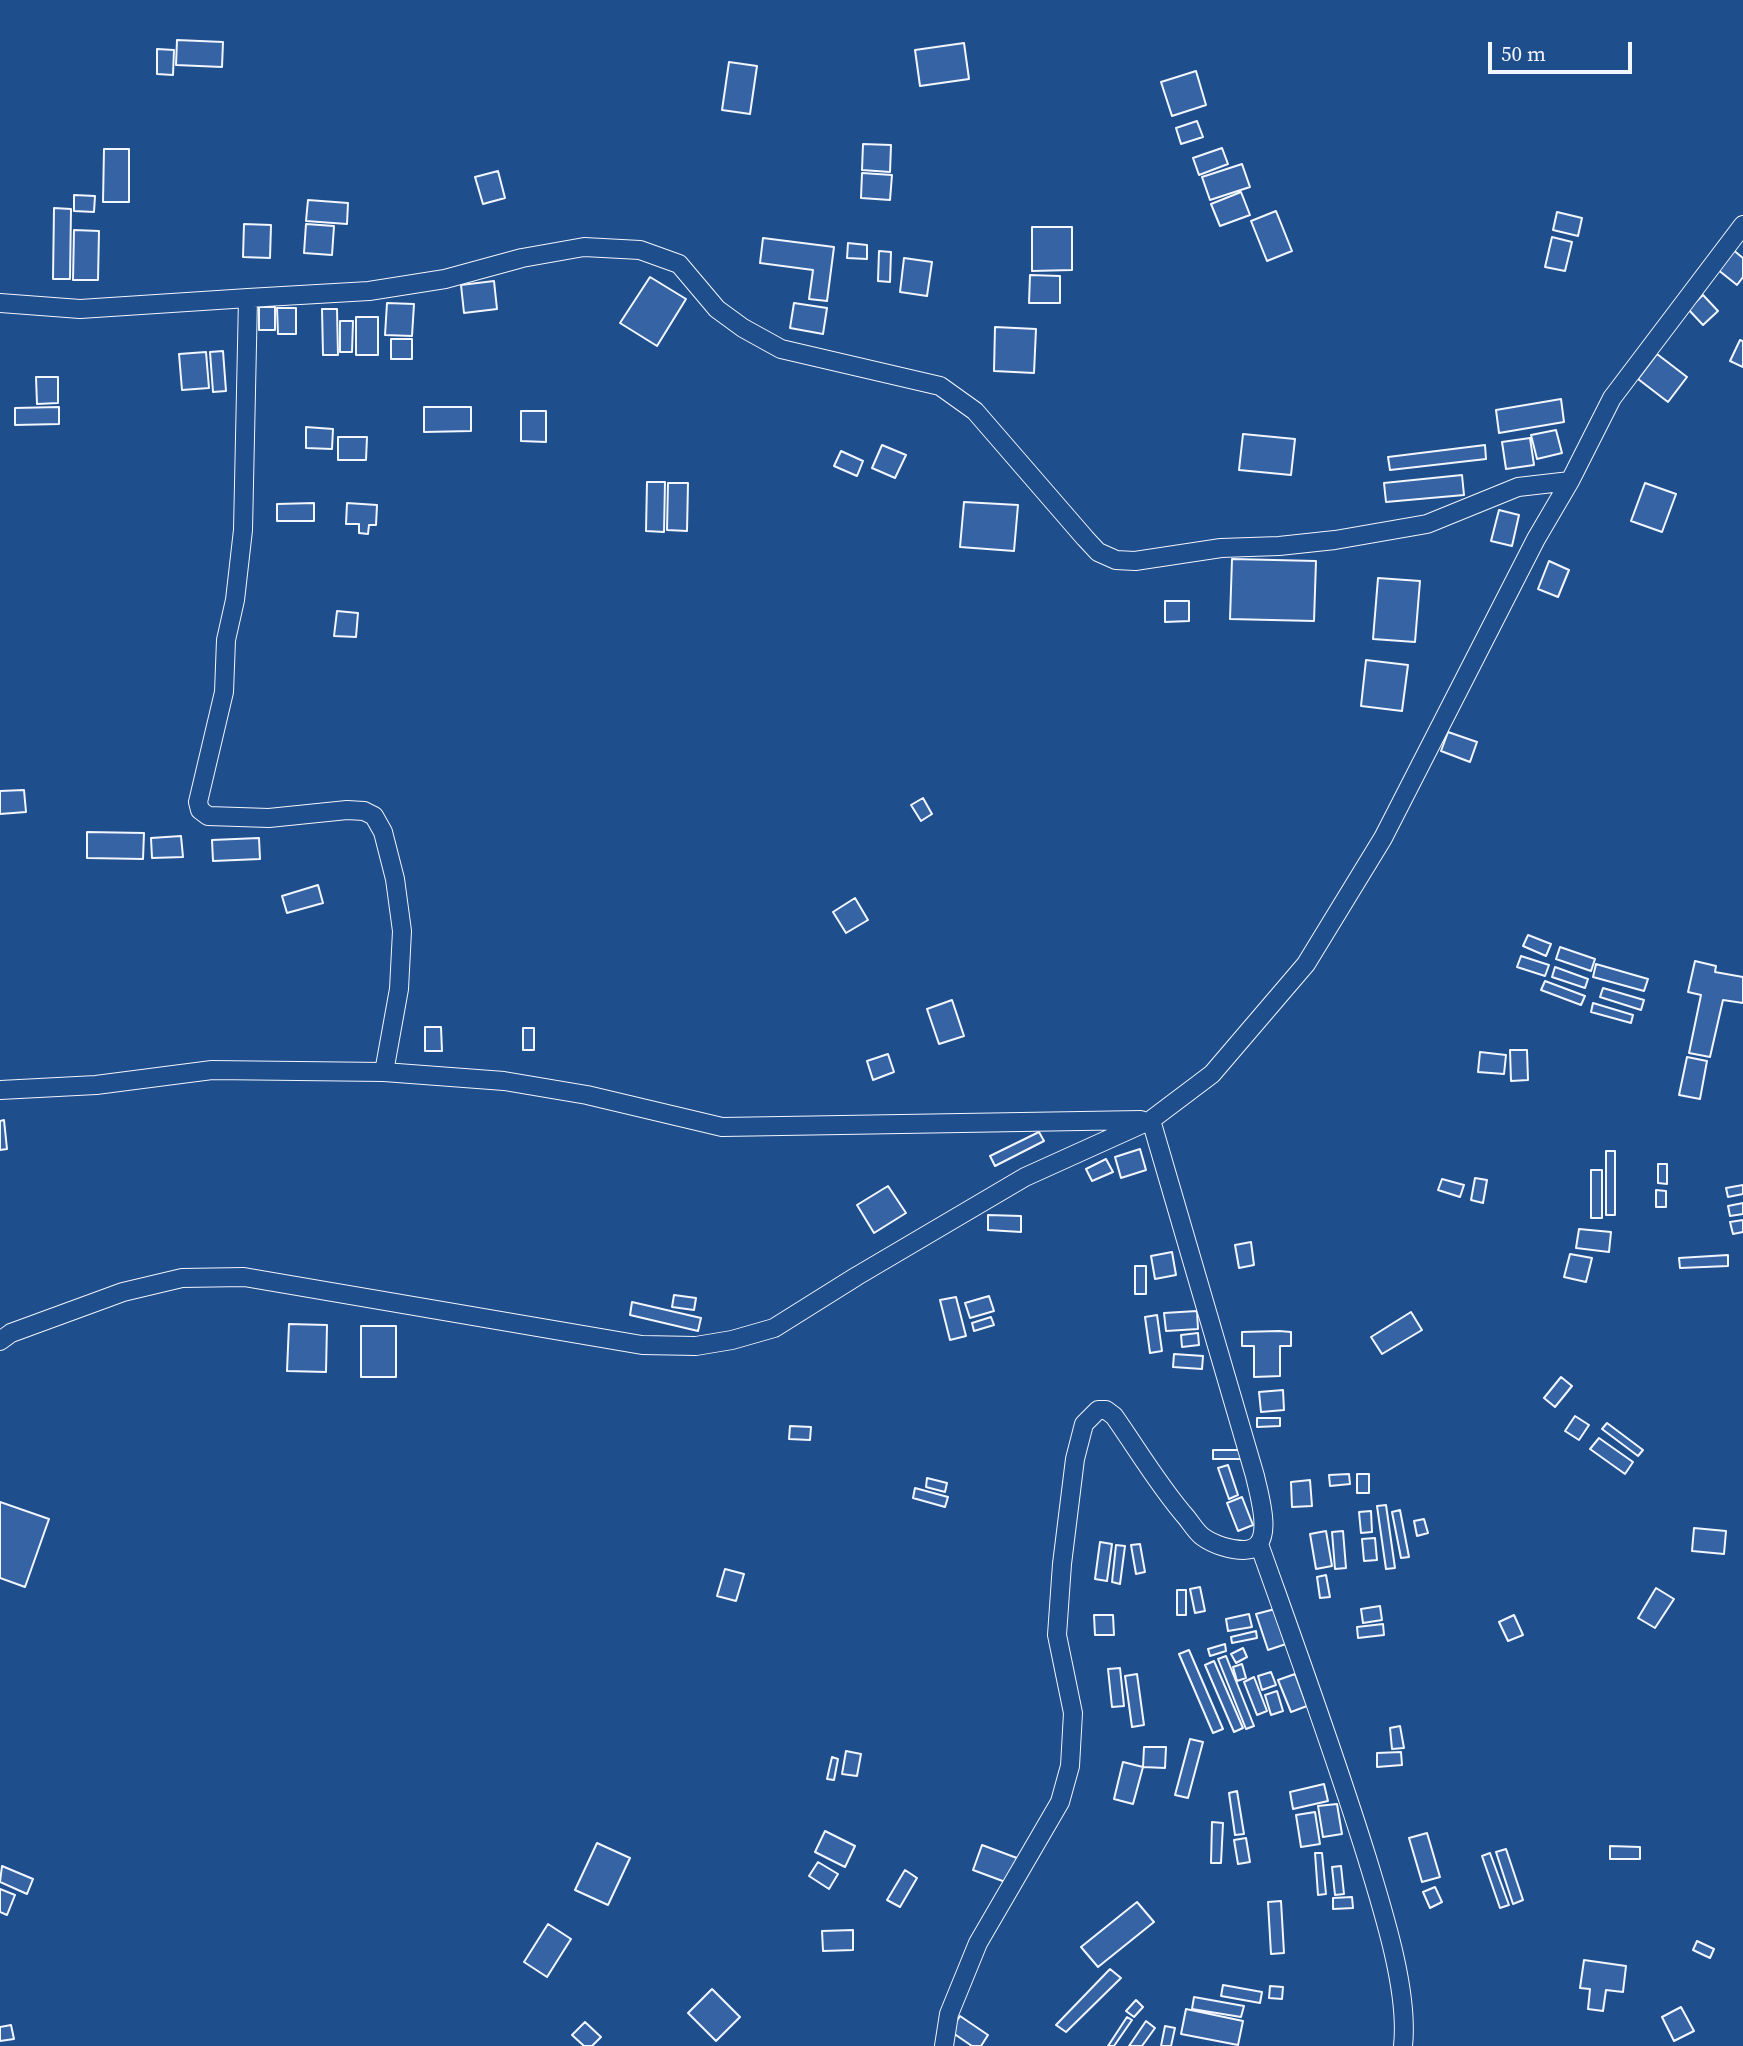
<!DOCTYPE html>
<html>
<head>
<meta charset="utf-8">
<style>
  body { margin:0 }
  #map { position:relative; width:1743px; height:2046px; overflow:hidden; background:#1f4e8c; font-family:"Source Serif 4",serif }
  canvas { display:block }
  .scale { position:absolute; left:1488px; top:42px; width:144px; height:32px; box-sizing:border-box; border:4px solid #f2f6ff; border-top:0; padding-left:9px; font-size:21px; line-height:24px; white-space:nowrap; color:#f2f6ff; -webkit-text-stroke:5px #1f4e8c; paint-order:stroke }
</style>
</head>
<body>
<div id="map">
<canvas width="1743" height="2046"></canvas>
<div class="scale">50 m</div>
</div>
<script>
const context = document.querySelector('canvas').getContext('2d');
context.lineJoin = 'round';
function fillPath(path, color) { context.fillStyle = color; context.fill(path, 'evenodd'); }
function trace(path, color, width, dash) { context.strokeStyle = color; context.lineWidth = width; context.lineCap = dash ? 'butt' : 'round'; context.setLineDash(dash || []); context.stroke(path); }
const building = new Path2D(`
  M177,40l46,2 -1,25 -46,-2z
  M964,43l5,36 -49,7 -5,-36z
  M157,49l17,1 -1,25 -16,-1z
  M729,62l28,4 -7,48 -28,-4z
  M1196,71l10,34 -34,11 -11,-34z
  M1197,121l6,16 -22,7 -5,-16z
  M863,144l28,1 -1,27 -28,-2z
  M1222,148l6,16 -29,11 -6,-17z
  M104,149h25v53h-26z
  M1242,164l8,23 -40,13 -8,-23z
  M498,171l7,27 -22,6 -8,-27z
  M862,173l30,2 -2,25 -29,-2z
  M1241,192l9,23 -30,11 -9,-22z
  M74,195l21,1 -1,16 -20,-1z
  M308,200l40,3 -1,21 -41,-3z
  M54,208l17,1 -1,70h-17z
  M1276,211l16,40 -25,10 -16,-40z
  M1557,212l25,6 -4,18 -25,-6z
  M244,224l27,1 -1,33 -27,-1z
  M306,224l28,2 -2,29 -28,-2z
  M1032,227h40v43l-40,1z
  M74,230l25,1 -1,49h-25z
  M1552,237l20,5 -7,29 -20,-4z
  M763,238l71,9 -7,54 -18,-2 4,-29 -53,-7z
  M848,243l19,2v14l-20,-1z
  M1732,249l11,9v19l-6,8 -20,-16z
  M879,251l12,1 -1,30 -12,-1z
  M904,258l28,4 -5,34 -27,-4z
  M1030,275l30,1v27h-31z
  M650,277l36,22 -29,47 -37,-23z
  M494,281l3,28 -33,4 -3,-28z
  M1703,295l15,16 -15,14 -15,-16z
  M387,303l27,1 -2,32 -27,-1z
  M794,303l33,5 -4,26 -33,-6z
  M259,307h16v23h-16z
  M277,308h19v26h-18z
  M322,309h15l1,46h-15z
  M356,317h22v38h-22z
  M340,321h13l-1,31h-12z
  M995,327l41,2 -2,44 -40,-2z
  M391,339h21v20h-21z
  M1740,340l3,1v26l-13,-6z
  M223,351l3,40 -13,1 -3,-40z
  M206,352l3,36 -27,2 -3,-36z
  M1657,354l30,23 -19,25 -30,-23z
  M36,377h22v26l-21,1z
  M1561,399l3,23 -65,11 -3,-23z
  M59,407v17l-44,1v-17z
  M424,407h47v24l-47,1z
  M521,411h25v31l-25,-1z
  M306,427l27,2 -1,20 -26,-1z
  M1556,430l6,23 -25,6 -6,-24z
  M1243,434l52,5 -4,36 -52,-5z
  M338,437h29l-1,23h-28z
  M1530,438l4,27 -28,4 -4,-27z
  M882,445l24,10 -11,23 -23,-10z
  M1485,445l1,14 -96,11 -2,-13z
  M841,451l22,10 -6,15 -23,-10z
  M1462,475l2,20 -78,7 -2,-19z
  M647,482h18l-1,50 -18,-1z
  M668,483h20l-1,48 -20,-1z
  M1645,483l31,11 -14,38 -31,-11z
  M964,502l54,3 -4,46 -54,-4z
  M314,503v18h-37v-17z
  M347,503l30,2 -1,20h-7l-1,9 -9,-1v-9h-13z
  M1499,510l20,5 -7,31 -21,-5z
  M1232,559l84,2 -2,60 -84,-2z
  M1549,561l20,9 -11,27 -20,-8z
  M1378,578l42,3 -5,61 -42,-3z
  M1165,601h24v20l-24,1z
  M337,611l21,2 -2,24 -22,-1z
  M1366,660l42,5 -6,46 -41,-5z
  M1448,732l29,10 -7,20 -29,-11z
  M24,790l2,22 -26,2v-23z
  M923,798l9,16 -11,7 -10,-16z
  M87,832l57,1 -1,26 -56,-1z
  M181,836l2,21 -31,1 -1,-20z
  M259,838l1,21 -47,2 -1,-21z
  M318,885l5,18 -36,10 -5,-17z
  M855,898l13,22 -22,13 -13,-21z
  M1528,935l23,9 -5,12 -23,-10z
  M1560,947l35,12 -4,12 -35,-12z
  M1521,956l28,9 -4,11 -28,-9z
  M1695,961l21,5 -1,6 28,5v26l-20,-3 -13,57 -21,-4 12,-58 -13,-3z
  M1596,964l52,15 -4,12 -51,-14z
  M1555,967l33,12 -3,9 -33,-11z
  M1545,981l40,15 -4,9 -40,-15z
  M1603,988l41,12 -3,10 -41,-13z
  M952,1000l12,36 -25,8 -12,-35z
  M1593,1003l40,12 -2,8 -40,-11z
  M425,1027h16l1,24h-17z
  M523,1028h11v22h-11z
  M1510,1050h17l1,30 -17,1z
  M1480,1052l26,3 -2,19 -26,-2z
  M888,1054l6,18 -21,8 -6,-19z
  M1687,1057l20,4 -7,38 -21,-4z
  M4,1120l3,29 -7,1v-29z
  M1039,1132l5,9 -49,25 -5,-10z
  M1140,1149l6,21 -25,8 -6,-21z
  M1606,1151h9v64h-9z
  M1106,1159l7,13 -21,9 -6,-12z
  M1658,1164h9v20l-9,-1z
  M1591,1170h11v48h-11z
  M1475,1178l12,2 -4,23 -12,-3z
  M1442,1179l22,6 -4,12 -22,-7z
  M1743,1185v9l-15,3 -2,-9z
  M888,1186l18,27 -32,20 -17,-28z
  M1656,1190l10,1v16h-10z
  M1743,1203v11l-13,2 -2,-10z
  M988,1215l33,1v16l-33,-2z
  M1743,1220v12l-10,2 -3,-12z
  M1579,1229l32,3 -2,20 -33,-4z
  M1251,1242l3,23 -15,3 -4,-23z
  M1172,1252l4,23 -21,4 -4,-23z
  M1570,1254l22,4 -6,24 -22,-5z
  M1728,1255v11l-48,2 -1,-10z
  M1135,1266h11v28h-11z
  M674,1295l22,3 -2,12 -22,-3z
  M989,1296l5,15 -24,7 -5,-15z
  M956,1297l10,39 -16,4 -10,-40z
  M632,1302l69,16 -3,13 -68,-16z
  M1197,1311l1,18 -32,2 -2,-18z
  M1411,1312l11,18 -40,24 -11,-17z
  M1157,1315l5,36 -12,2 -5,-36z
  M991,1317l3,8 -20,6 -2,-8z
  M289,1324l38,1 -1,47 -39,-1z
  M361,1326h35v51h-35z
  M1279,1331l12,1v14h-11v30l-26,1v-31h-12v-14z
  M1198,1333l1,12 -17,2 -1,-12z
  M1174,1354l29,2 -1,13 -29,-2z
  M1561,1377l11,9 -17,21 -11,-9z
  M1283,1390l1,20 -23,2 -2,-20z
  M1575,1416l14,9 -10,15 -14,-9z
  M1257,1418h23v8l-23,1z
  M1607,1423l36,27 -5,6 -36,-27z
  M790,1426l21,1 -1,13 -21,-1z
  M1599,1438l34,24 -8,12 -35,-25z
  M1213,1450h28v9h-28z
  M1228,1465l10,30 -9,4 -11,-31z
  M1349,1474l1,10 -20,2 -1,-11z
  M1357,1474h12v19h-12z
  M927,1478l20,5 -2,9 -19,-5z
  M1310,1480l2,26 -20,1 -1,-25z
  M915,1488l33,9 -3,10 -32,-9z
  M1242,1497l11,28 -15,6 -11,-28z
  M0,1502l49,17 -24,68 -25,-9z
  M1386,1505l9,63 -9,1 -9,-63z
  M1400,1510l9,47 -8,1 -9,-46z
  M1371,1511l1,21 -11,1 -2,-21z
  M1424,1519l4,14 -11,3 -3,-15z
  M1694,1528l32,3 -2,23 -32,-3z
  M1326,1531l6,35 -16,3 -6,-35z
  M1343,1531l3,37 -11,1 -3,-37z
  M1375,1538l2,22 -13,1 -2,-22z
  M1100,1542l12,2 -5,37 -12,-2z
  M1140,1544l5,28 -9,2 -5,-29z
  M1116,1545l9,1 -5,38 -8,-2z
  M725,1569l19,5 -8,27 -19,-5z
  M1326,1575l4,22 -10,1 -3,-21z
  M1200,1587l5,24 -10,2 -5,-24z
  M1656,1588l18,11 -19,29 -17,-10z
  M1177,1590h9v25h-9z
  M1380,1606l2,14 -19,3 -2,-14z
  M1275,1609l11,35 -18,6 -12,-36z
  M1249,1614l3,13 -24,4 -2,-12z
  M1094,1615h19l1,20h-19z
  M1514,1615l9,20 -15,6 -9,-19z
  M1383,1624l1,11 -26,3 -1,-11z
  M1256,1631l1,7 -25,5 -1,-6z
  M1225,1644l1,7 -16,5 -2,-7z
  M1243,1648l4,9 -11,6 -5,-9z
  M1189,1650l34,79 -10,4 -34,-79z
  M1226,1656l28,70 -8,3 -28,-70z
  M1214,1661l29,67 -9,4 -29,-67z
  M1242,1664l4,14 -9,3 -4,-14z
  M1120,1668l4,38 -12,1 -4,-38z
  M1271,1672l5,13 -14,5 -4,-14z
  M1137,1674l7,51 -12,2 -7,-51z
  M1295,1674l12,32 -16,6 -13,-32z
  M1254,1677l13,34 -10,4 -13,-33z
  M1277,1691l6,20 -12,4 -6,-20z
  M1400,1726l4,22 -12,1 -2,-21z
  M1190,1739l13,3 -15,56 -13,-3z
  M1144,1747h22l-1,21 -22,-1z
  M846,1751l15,3 -4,22 -15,-2z
  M1401,1752l1,13 -25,2v-14z
  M832,1757l6,2 -4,21 -7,-1z
  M1123,1762l20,5 -10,37 -19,-5z
  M1324,1784l4,17 -35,8 -3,-17z
  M1237,1791l7,43 -9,1 -6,-42z
  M1337,1804l5,30 -19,3 -5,-31z
  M1315,1812l5,32 -19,3 -5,-32z
  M1212,1822l11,1 -2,40h-10z
  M825,1831l30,15 -10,21 -30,-15z
  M1427,1833l13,44 -18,5 -13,-44z
  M1246,1838l4,24 -12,2 -4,-24z
  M597,1843l33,15 -22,47 -33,-15z
  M982,1845l35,13 -9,25 -35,-13z
  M1610,1846l30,1v12h-30z
  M1506,1849l17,51 -10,4 -17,-52z
  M1315,1853h7l4,41 -8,1z
  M1490,1853l19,52 -9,3 -18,-52z
  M818,1862l20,12 -9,15 -20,-13z
  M2,1866l31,13 -6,15 -27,-12z
  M1341,1866l3,28 -9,1 -3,-28z
  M905,1870l12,8 -17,29 -13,-7z
  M1435,1887l7,15 -12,6 -7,-16z
  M0,1889l15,6 -8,20 -7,-3z
  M1352,1897l1,11 -20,1v-11z
  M1281,1901l3,52 -13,1 -3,-52z
  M1137,1902l17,20 -56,45 -17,-20z
  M548,1924l23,15 -24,38 -23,-15z
  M853,1930v20l-30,1 -1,-20z
  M1697,1941l17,8 -4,9 -17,-8z
  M1584,1960l42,6 -3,26 -17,-2 -3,21 -15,-2 2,-20 -10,-1z
  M1110,1969l11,9 -55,54 -10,-7z
  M1223,1985l39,7 -2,11 -39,-7z
  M1270,1986l13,1 -1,12 -13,-1z
  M712,1989l28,28 -24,24 -28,-28z
  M1194,1997l50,9 -3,11 -49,-8z
  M1136,2000l7,7 -9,10 -8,-6z
  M1681,2007l13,24 -20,10 -12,-24z
  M1186,2009l57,12 -5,24 -57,-11z
  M960,2016l28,19 -7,11h-9l-22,-15z
  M1127,2017l5,3 -18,26h-6z
  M1146,2021l9,7 -13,18h-13z
  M585,2022l16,15 -9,9h-8l-12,-11z
  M11,2025l3,14 -14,2v-14z
  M1165,2026l10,2 -4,18h-10z`);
fillPath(building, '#3563a3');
trace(building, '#f2f6ff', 2);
const minor = new Path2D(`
  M0,303l80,6 168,-11
  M1570,481l42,-83 131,-173
  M384,1072l15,-83 3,-58 -7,-52 -12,-47 -9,-16 -10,-5 -17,-1 -78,8 -61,-2 -8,-6 -2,-8 26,-110 2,-52 9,-40 8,-70 5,-232 121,-7 76,-12 77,-21 62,-11 56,3 39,14 38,45 26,19 38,21 159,37 35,25 110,127 13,14 18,8 19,1 86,-13 58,-2 56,-6 92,-16 91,-37 52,-6 -34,58 -153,299 -77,126 -94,110 -61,46 104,356c4,19 22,74 -11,74 -13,0 -30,-5 -41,-13 -6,-4 -12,-14 -17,-20 -27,-31 -48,-67 -72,-101l-8,-6h-8l-14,14 -9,35 -13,105 -5,71 16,78 -3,53 -10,36 -82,141 -29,71 -5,32
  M0,1090l96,-5 116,-15 172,2 120,9 83,14 135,32 419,-7
  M0,1341l11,-8 112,-41 59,-14 62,-1 398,68 54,1 36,-6 42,-12 83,-52 168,-99 126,-57
  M1259,1544c37,104 75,208 108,314 16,53 42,133 36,188`);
trace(minor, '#f2f6ff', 20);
trace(minor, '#1f4e8c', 18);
</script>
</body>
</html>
